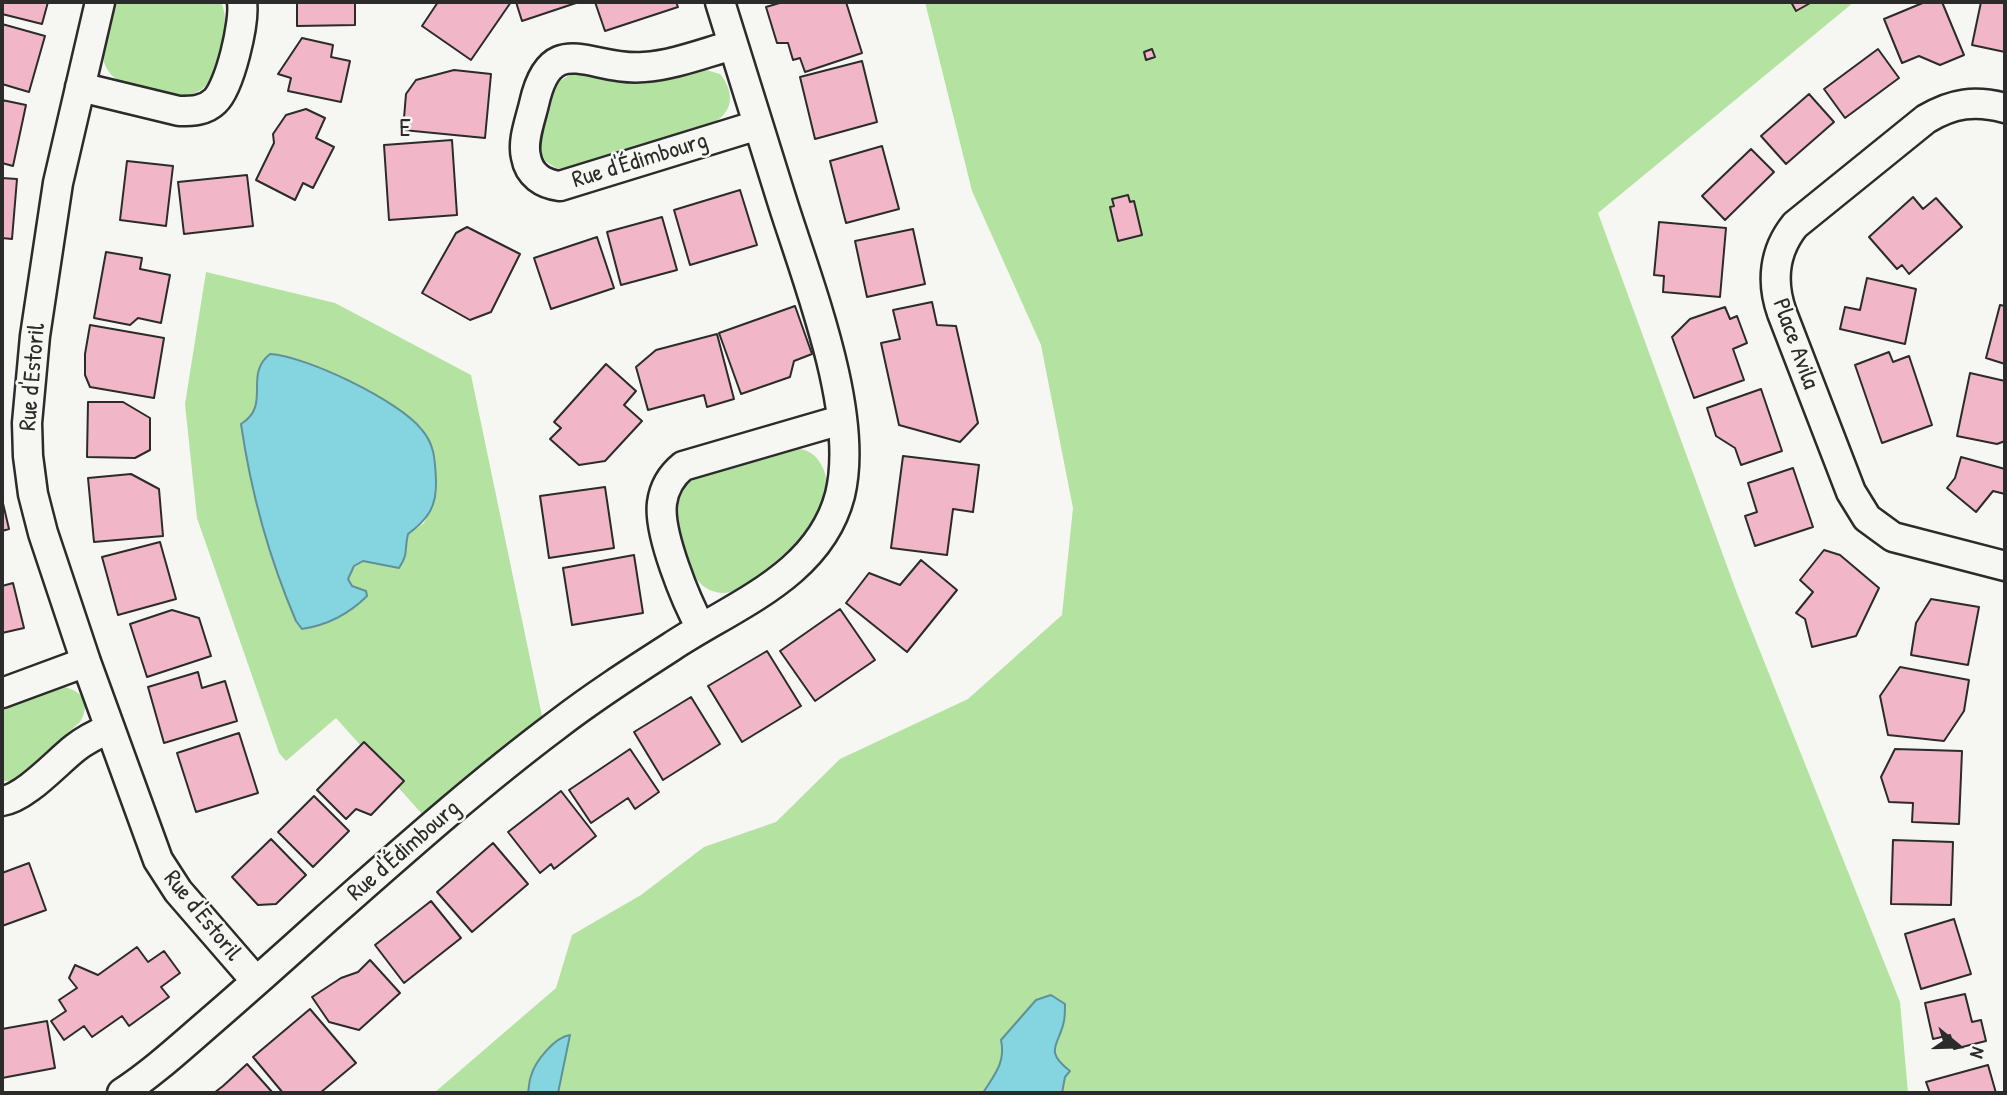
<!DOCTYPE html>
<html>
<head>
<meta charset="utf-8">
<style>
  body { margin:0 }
  #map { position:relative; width:2007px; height:1095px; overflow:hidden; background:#f6f6f2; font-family:"Patrick Hand",sans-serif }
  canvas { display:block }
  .frame { position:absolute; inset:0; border:4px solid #2b2b2b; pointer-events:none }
  .north { position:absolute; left:1923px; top:1011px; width:70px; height:70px; -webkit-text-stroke:5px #f6f6f2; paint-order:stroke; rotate:109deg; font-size:19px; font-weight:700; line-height:28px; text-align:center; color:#2b2b2b }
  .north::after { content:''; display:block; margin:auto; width:24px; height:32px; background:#2b2b2b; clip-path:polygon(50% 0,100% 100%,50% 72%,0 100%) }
</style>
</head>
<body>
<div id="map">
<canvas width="2007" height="1095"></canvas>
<div class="frame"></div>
<div class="north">N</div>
</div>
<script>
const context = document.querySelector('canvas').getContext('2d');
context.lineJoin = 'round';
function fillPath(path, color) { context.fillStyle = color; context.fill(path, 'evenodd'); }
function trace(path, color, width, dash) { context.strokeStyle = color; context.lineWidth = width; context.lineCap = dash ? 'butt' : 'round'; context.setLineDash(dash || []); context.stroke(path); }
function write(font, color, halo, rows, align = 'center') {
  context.font = font + ' "Patrick Hand",sans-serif'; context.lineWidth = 5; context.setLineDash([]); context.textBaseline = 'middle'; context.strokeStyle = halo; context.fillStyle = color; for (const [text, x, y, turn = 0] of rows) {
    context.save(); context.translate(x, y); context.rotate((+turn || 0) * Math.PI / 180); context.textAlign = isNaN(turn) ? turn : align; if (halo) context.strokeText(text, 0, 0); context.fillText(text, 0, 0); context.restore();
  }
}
fillPath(new Path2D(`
  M114,2h107c7,16 4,31 -1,47 -4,16 -6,33 -21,42 -16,10 -63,-2 -79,-10 -7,-3 -12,-9 -15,-16 -7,-17 5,-45 9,-63z
  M925,2h929l-256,211 140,383 162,406 8,91h-1474l122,-105 16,-53 69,-40 63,-48 72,-25 64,-63 128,-60 94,-84 11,-107 -32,-163 -69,-154z
  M703,69l17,5c13,16 15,35 -4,47l-147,47 -11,1 -15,-9c-10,-21 3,-78 28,-85 16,-4 47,8 64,9 24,1 46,-11 68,-15z
  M206,272l129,31 136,72 71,341 -119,99 -87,-97 -50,43 -7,-8 -82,-235 -12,-114zM283,355l51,19 36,17 30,19 35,45 2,35 -13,33 -16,11c-4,16 1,19 -10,34l-36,-8 -8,6 -6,13 4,7 7,2 -73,8 -45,-171c18,-12 18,-33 16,-53z
  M788,448c16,0 26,3 34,18 22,42 -43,99 -74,117 -8,5 -15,10 -25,10 -8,0 -18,-4 -24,-11 -13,-14 -27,-68 -20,-86 3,-9 9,-15 18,-19z
  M64,687c19,4 27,17 16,35l-62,55 -8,4h-8v-72z`), '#b4e2a0');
const water = new Path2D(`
  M270,354c36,2 130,47 152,76 13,15 13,31 14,50 1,27 -8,39 -28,54 -4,16 1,19 -9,34l-36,-7 -9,5 -6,13 4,7 14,5 1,5c-18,18 -39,29 -65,33l-6,-8c-27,-63 -45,-128 -55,-197 31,-19 2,-49 29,-70z
  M1051,995l14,9c0,5 0,12 -1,17 -5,25 -21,29 6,50l-5,6 -3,16h-79c11,-18 23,-30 18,-53l35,-40z
  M570,1035l-12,58h-30c1,-5 1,-12 3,-17 4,-15 24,-39 39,-41z`);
fillPath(water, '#85d5e1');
trace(water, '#619198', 2);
const building = new Path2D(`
  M2,2h46l-6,22 -40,-10z
  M297,2h58v23l-58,1z
  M438,2h73l-40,58 -49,-34z
  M516,2h63l-57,19z
  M595,2h81l2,5 -73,24z
  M783,2h63l16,51 -57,19 -5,-14 -7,2 -5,-17h-11l-11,-36z
  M1791,2h21l-16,9z
  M1925,2h17l22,53 -24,10 -21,-9 -17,7 -18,-44z
  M1981,2h24v50l-33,-7z
  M2,24l43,12 -16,56 -27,-8z
  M302,38l31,7 -2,12 19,4 -9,41 -53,-11 3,-13 -13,-4z
  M1152,49l3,8 -9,3 -2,-8z
  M1878,49l21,29 -54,40 -21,-29z
  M862,61l15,61 -62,17 -15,-62z
  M454,70l37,4 -6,64 -82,-8 3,-36 10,-14z
  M1809,94l25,28 -48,42 -25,-28z
  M2,100l24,5 -13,61 -11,-3z
  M306,109l19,9 -9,20 18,9 -21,41 -10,-5 -8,17 -39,-20 18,-37 -1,-9 13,-19z
  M452,140l5,75 -68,5 -5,-75z
  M882,146l17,63 -53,14 -16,-62z
  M1751,149l23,23 -49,48 -23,-24z
  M127,161l46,5 -7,60 -46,-6z
  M247,175l6,51 -69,8 -6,-52z
  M2,178l15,1 -5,60 -10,-1z
  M740,190l17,55 -67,20 -16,-55z
  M1128,195l2,7 4,-1 8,34 -24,6 -8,-34 4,-1 -2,-7z
  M1913,197l10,12 13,-11 26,29 -53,47 -7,-9 -5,4 -28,-32z
  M662,217l15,53 -56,15 -14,-53z
  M1659,222l67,6 -6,69 -57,-5 1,-16 -10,-1z
  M467,227l53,27 -29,58 -21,8 -48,-27 34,-60z
  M913,229l12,55 -58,13 -12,-56z
  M597,237l17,51 -63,21 -17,-51z
  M106,252l36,6 -2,11 30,6 -9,48 -23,-5 -8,7 -36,-7z
  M1867,278l49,11 -11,55 -65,-15 5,-22 15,3z
  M932,302l5,23 19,1 22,97 -18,19 -61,-17 -18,-82 19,-4 -7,-29z
  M2000,305l5,1v58l-19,-6z
  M795,306l17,48 -18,7 -4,16 -49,17 -22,-61z
  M1725,307l5,12 7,-3 10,27 -14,6 11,31 -50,18 -22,-61 18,-18z
  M90,325l74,13 -10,60 -64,-11 -5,-12v-21z
  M717,334l17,65 -27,8 -3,-12 -56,15 -12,-43 20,-17z
  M1889,352l4,10 16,-6 23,69 -50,18 -27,-78z
  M606,364l30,27 -12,14 18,16 -37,40 -26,4 -29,-26 11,-11 -7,-6z
  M1970,373l35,8v60l-8,3 -40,-8z
  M1761,389l21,62 -41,14 -6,-17 -19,-12 -9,-28z
  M88,402h35l27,16v32l-15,8 -48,-1z
  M903,456l76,9 -6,47 -20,-3 -6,46 -56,-7z
  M1961,457l44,12v25l-12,-3 -17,21 -29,-24 8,-10z
  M1793,468l20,59 -58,19 -10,-30 12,-4 -9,-29z
  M131,474l28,15 4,47 -69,6 -6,-64z
  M605,487l9,61 -65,10 -9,-62z
  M2,499l7,30 -7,2z
  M160,542l16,57 -58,16 -16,-58z
  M1824,550l16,5 39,33 -23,48 -44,11 -7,-28 -9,-6 17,-21 -13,-12z
  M634,555l9,58 -71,12 -9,-57z
  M921,560l36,30 -50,62 -61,-49 23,-30 31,12z
  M13,583l11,45 -22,5v-47z
  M1931,599l48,8 -11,58 -57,-10 5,-32z
  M840,609l35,51 -60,41 -35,-50z
  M172,610l27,8 12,38 -64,21 -17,-53z
  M767,651l34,55 -59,36 -34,-56z
  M1900,667l69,13 -5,31 -20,30 -56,-6 -8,-39z
  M198,672l4,16 23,-7 12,40 -73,22 -16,-56z
  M691,697l29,47 -57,36 -29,-48z
  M239,733l19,60 -62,19 -19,-59z
  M364,742l40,39 -33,34 -15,-6 -10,10 -29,-29z
  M630,749l29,43 -24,17 -7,-11 -37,25 -22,-33z
  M1895,749l67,2 -3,73 -47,-2 1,-19 -24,-1 -8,-25z
  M561,791l35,45 -42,33 -3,-5 -11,9 -32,-41z
  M314,796l35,35 -36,36 -35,-35z
  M271,839l35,36 -30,29 -18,1 -26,-28z
  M1893,840l60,2 -2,63 -60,-1z
  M493,843l35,41 -56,48 -35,-40z
  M29,863l17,47 -44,16v-53z
  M431,901l30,37 -57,45 -29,-38z
  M1954,919l17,55 -50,15 -16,-55z
  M137,947l11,15 16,-11 16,22 -19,14 8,10 -40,29 -7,-10 -30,21 -8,-11 -20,14 -13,-19 15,-10 -7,-11 18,-12 -8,-10 6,-13 23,10z
  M370,960l30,33 -41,37 -30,-8 -17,-25 29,-19 17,-6z
  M1965,994l7,28 9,-2 5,21 -32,8 -4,-14 -17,4 -8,-36z
  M310,1009l46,54 -36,30h-37l-30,-36z
  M47,1021l8,47 -53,10v-49z
  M247,1064l26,29h-59l9,-7z
  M1988,1065l8,28h-66l-4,-11z`);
fillPath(building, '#f1b7c9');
trace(building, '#2b2b2b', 2);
const minor = new Path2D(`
  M100,2l-42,181 -23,153 -8,87 1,33 5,38 10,39 43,129 72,198 20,31 78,90
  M733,45c-29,8 -59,20 -89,22 -53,5 -93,-40 -110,37 -4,17 -12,37 -8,53 3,18 17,27 34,29l198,-61
  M80,87l99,24c13,0 26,0 36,-10 15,-14 30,-79 27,-99
  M2005,108c-30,-8 -52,-5 -79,11l-131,106c-21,26 -24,57 -13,88l69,179 16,26 26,19 112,29
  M701,628c-15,-27 -43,-95 -39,-125 2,-15 10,-28 21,-37l158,-46
  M2,693l84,-31
  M2,801c23,-3 54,-38 73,-53 10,-8 22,-14 34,-19
  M122,1093c26,-17 50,-38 74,-59 44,-38 88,-77 131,-116 75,-66 150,-133 230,-193 36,-28 75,-53 114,-78 63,-42 148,-71 169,-152 20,-81 -32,-212 -57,-291 -21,-67 -42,-135 -63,-202`);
trace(minor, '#2b2b2b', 33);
trace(minor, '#f6f6f2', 28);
write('24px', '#2b2b2b', '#f6f6f2', [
  ["Rue d'Édimbourg",640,161,-17],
  ["Place Avila",1795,344,70],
  ["Rue d'Estoril",33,377,-85],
  ["Rue d'Édimbourg",404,851,-41],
  ["Rue d'Estoril",202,916,51]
]);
context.letterSpacing = '2px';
write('26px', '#2b2b2b', '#f6f6f2', [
  ["E",406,129]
]);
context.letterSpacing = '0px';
</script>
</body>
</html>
